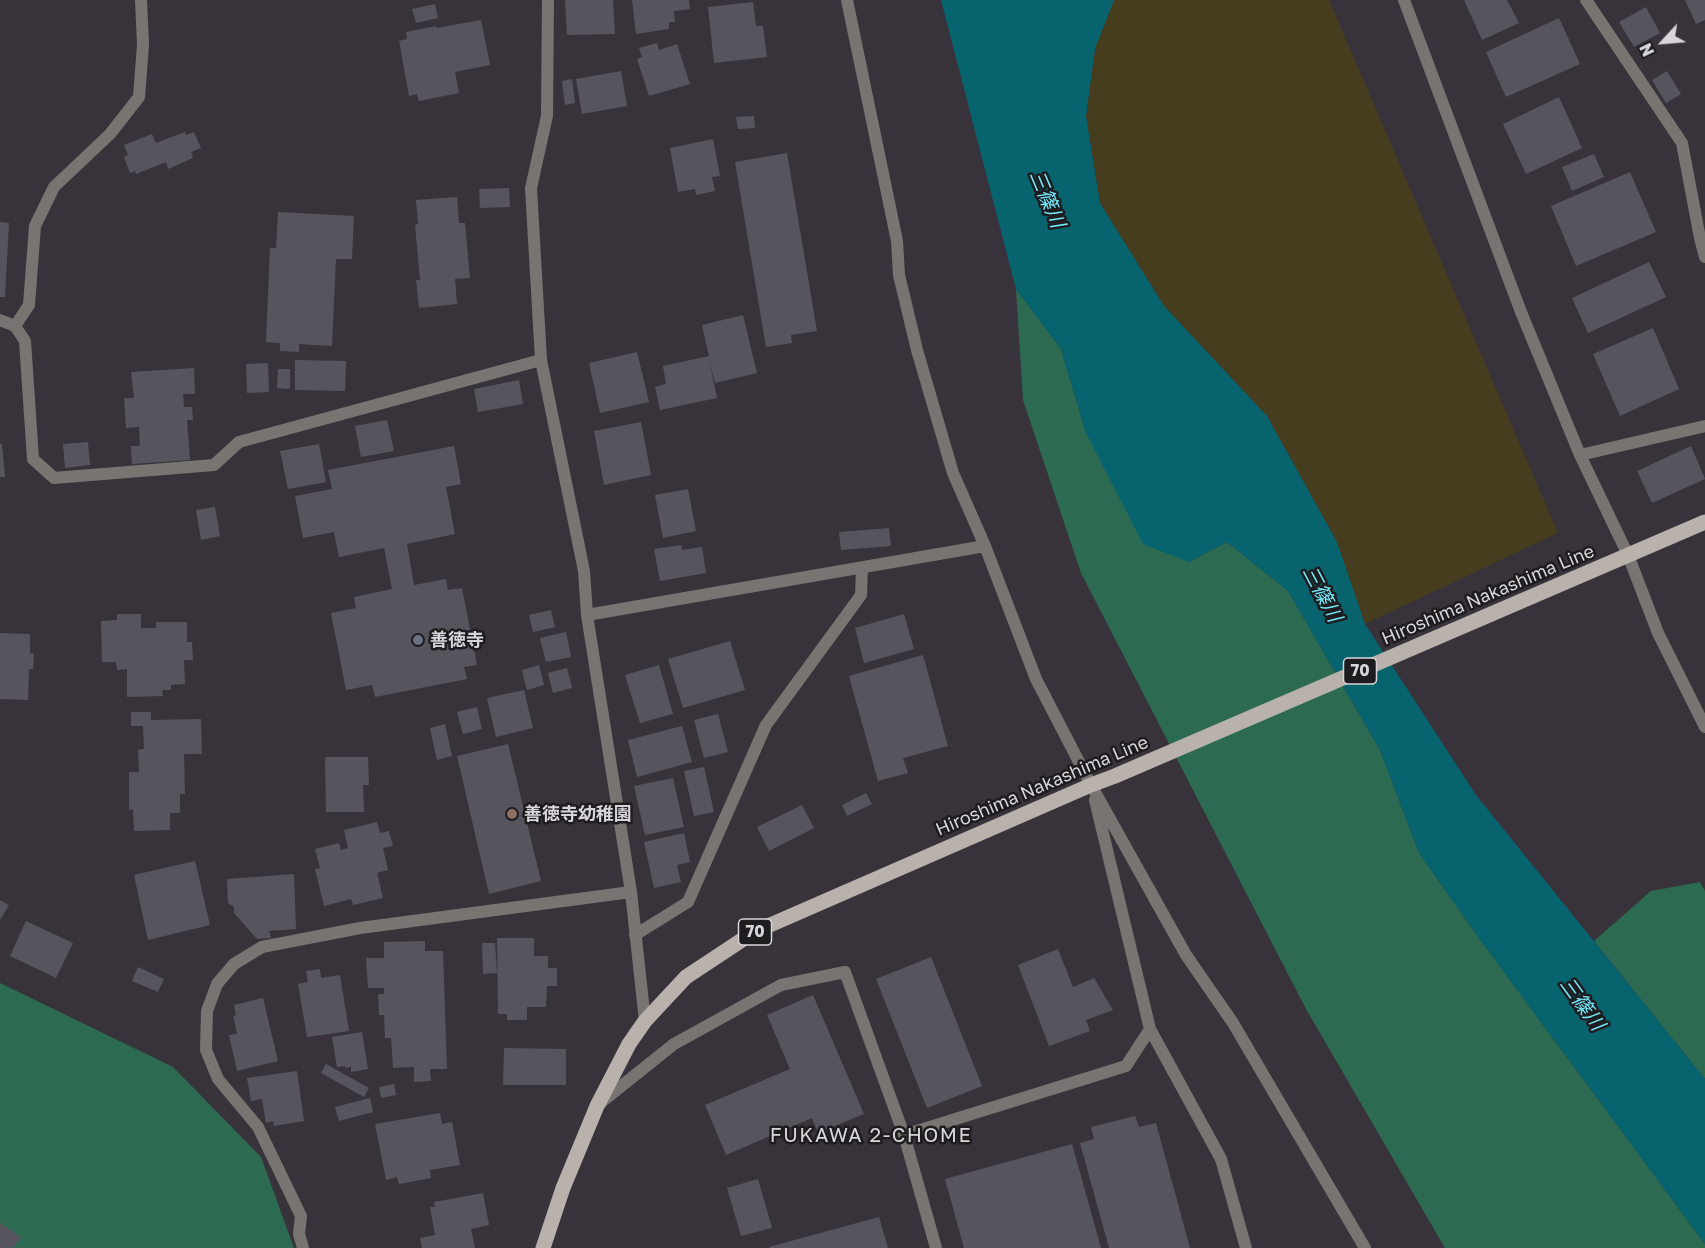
<!DOCTYPE html>
<html>
<head>
<meta charset="utf-8">
<style>
  body { margin:0 }
  #map { position:relative; width:1705px; height:1248px; overflow:hidden; background:#38333b; font-family:"Golos Text",sans-serif }
  canvas { display:block }
  .north { position:absolute; left:1633px; top:12px; width:60px; height:60px; -webkit-text-stroke:4px #1e1c1f; paint-order:stroke; rotate:244deg; font-size:16px; font-weight:700; line-height:24px; text-align:center; color:#d8d5da }
  .north::after { content:''; display:block; margin:auto; width:21px; height:27px; background:#d8d5da; clip-path:polygon(50% 0,100% 100%,50% 72%,0 100%) }
</style>
</head>
<body>
<div id="map">
<canvas width="1705" height="1248"></canvas>
<div class="north">N</div>
</div>
<script>
const context = document.querySelector('canvas').getContext('2d');
context.lineJoin = 'round';
function fillPath(path, color) { context.fillStyle = color; context.fill(path, 'evenodd'); }
function trace(path, color, width, dash) { context.strokeStyle = color; context.lineWidth = width; context.lineCap = dash ? 'butt' : 'round'; context.setLineDash(dash || []); context.stroke(path); }
function write(font, color, halo, rows, align = 'center') {
  context.font = font + ' "Golos Text","Noto Sans JP",sans-serif'; context.lineWidth = 5; context.setLineDash([]); context.textBaseline = 'middle'; context.strokeStyle = halo; context.fillStyle = color; for (const [text, x, y, turn = 0] of rows) {
    context.save(); context.translate(x, y); context.rotate((+turn || 0) * Math.PI / 180); context.textAlign = isNaN(turn) ? turn : align; if (halo) context.strokeText(text, 0, 0); context.fillText(text, 0, 0); context.restore();
  }
}
fillPath(new Path2D(`
  M1016,289l45,60 25,84 103,129 38,-20 61,49 92,159 39,103 62,88 224,303v4h-260l-139,-239 -225,-436 -58,-173z
  M1700,882l5,9v188l-111,-138 57,-50z
  M0,983l173,84 88,90 33,91h-294z`), '#2c6b51');
fillPath(new Path2D(`
  M1114,0h215l229,533 -193,91 -28,-82 -70,-126 -103,-110 -64,-103 -14,-87 9,-67z`), '#453d1d');
fillPath(new Path2D(`
  M941,0h173l-19,49 -9,67 14,87 64,103 103,110 70,126 28,82 111,171 229,284v165l-224,-303 -62,-88 -39,-103 -92,-159 -61,-49 -38,20 -46,-18 -57,-111 -25,-84 -45,-60z`), '#07646f');
fillPath(new Path2D(`
  M565,0h48l2,34 -48,1z
  M632,0h57l1,9 -16,2 1,11h-6v7l-33,5z
  M1464,0h43l12,23 -37,17z
  M1685,0h20v20l-9,4z
  M753,2l3,24h7l4,31 -53,6 -6,-56z
  M435,4l3,14 -22,5 -4,-14z
  M1646,7l14,26 -26,14 -15,-25z
  M1559,18l21,46 -74,33 -20,-45z
  M481,20l9,45 -35,7 4,21 -40,8 -2,-7 -8,2 -10,-55 8,-2 -1,-7 30,-6 1,2z
  M657,43l2,7 18,-6 13,40 -41,12 -12,-37 5,-2 -3,-9z
  M621,71l6,35 -45,8 -6,-35z
  M1667,71l14,23 -15,9 -14,-23z
  M572,79l3,24 -10,2 -3,-24z
  M1559,97l23,51 -56,26 -23,-50z
  M754,116l1,12 -17,1 -2,-12z
  M185,132l1,3 8,-3 7,16 -10,4 2,6 -25,11 -2,-7 -30,12 -1,-3 -5,2 -6,-16 4,-2 -4,-10 28,-11 4,9z
  M713,139l7,37 -8,1 3,14 -19,4 -1,-6 -17,3 -8,-44z
  M787,153l30,178 -26,4 1,8 -26,4 -31,-185z
  M1594,154l10,23 -32,14 -10,-24z
  M1630,172l26,60 -80,34 -25,-60z
  M509,188l1,19 -30,1 -1,-19z
  M457,197l2,26h6l5,55 -15,1 2,25 -38,4 -3,-28h4l-5,-55 3,-1 -2,-24z
  M278,212l76,4 -2,43h-16l-4,87 -33,-2v8l-19,-1v-8l-14,-1 4,-94h6z
  M0,222l9,1 -4,74h-5z
  M1649,262l17,35 -78,36 -16,-35z
  M743,315l14,58 -42,10 -6,-23 8,38 -57,12 -5,-23 11,-3 -3,-18 46,-10 -7,-31z
  M1653,328l26,61 -59,27 -27,-62z
  M637,352l12,50 -49,11 -11,-50z
  M295,360l51,1 -1,30 -50,-1z
  M268,363l1,29 -22,1 -1,-29z
  M194,368l1,26h-12l1,13h8l1,13h-6l3,40 -58,4 -1,-18h9l-1,-19 -13,1 -2,-30h10l-3,-26z
  M278,369h12v20l-13,-1z
  M519,380l4,24 -45,8 -4,-23z
  M387,420l7,31 -33,6 -6,-31z
  M641,422l10,53 -47,10 -10,-54z
  M88,442l2,23 -25,3 -2,-24z
  M0,444h2l3,33h-5z
  M319,444l7,38 -38,7 -8,-38z
  M454,446l7,38 -15,3 9,47 -48,10 7,41 32,-6 2,11 14,-2 15,77 -13,2 3,12 -92,18 -3,-12 -26,5 -15,-77 25,-5 -2,-11 38,-8 -8,-41 -45,9 -5,-25 -31,6 -8,-42 37,-7 -4,-19z
  M1691,446l14,33 -53,24 -15,-32z
  M688,489l8,42 -33,7 -8,-43z
  M215,507l5,29 -19,4 -5,-30z
  M889,528l2,18 -50,4 -2,-18z
  M681,545l1,5 20,-3 4,26 -46,8 -6,-32z
  M551,610l4,17 -22,5 -4,-17z
  M117,614h24v14h15v-6h31v20h5l1,18h-9l1,24 -14,1v5h-9l1,6 -36,1v-28l-10,1 -1,-8h-14l-1,-41 16,-1z
  M904,614l10,35 -50,14 -9,-35z
  M566,632l5,25 -25,5 -6,-24z
  M0,633l30,1v19l4,1 -1,15h-4l-1,31 -28,-1z
  M730,641l15,49 -62,18 -15,-49z
  M923,655l25,91 -45,12 5,15 -30,8 -29,-105z
  M539,665l5,20 -17,5 -5,-20z
  M659,665l14,49 -33,9 -15,-48z
  M567,668l5,20 -19,5 -5,-20z
  M524,690l9,38 -37,9 -9,-39z
  M477,707l5,22 -19,5 -6,-22z
  M131,712h20v8l50,-1 1,35h-18l1,40h-5v19h-10v17l-36,1 -1,-22 -4,1v-38h10l-1,-22 6,-1 -1,-23h-12z
  M718,714l10,38 -24,6 -10,-38z
  M445,724l7,32 -15,4 -7,-32z
  M682,726l10,36 -55,15 -9,-37z
  M508,744l33,137 -52,13 -32,-138z
  M325,757h43l1,28h-6l1,27h-38z
  M704,767l10,45 -20,4 -10,-45z
  M673,778l11,49 -39,8 -11,-49z
  M866,793l6,11 -25,12 -5,-11z
  M802,805l12,23 -45,23 -12,-24z
  M377,822l3,11 9,-2 4,15 -10,2 5,22 -11,3 6,25 -30,7 -2,-6 -27,7 -9,-37 5,-1 -5,-19 24,-6 2,7 7,-2 -4,-18z
  M684,833l6,29 -13,3 4,17 -27,6 -10,-46z
  M195,861l15,64 -62,15 -14,-65z
  M294,874l2,55 -27,2 2,7 -14,1 -23,-26v-6l-6,-4 -1,-24z
  M0,900l9,5 -9,15z
  M26,921l47,22 -17,35 -46,-22z
  M497,938h37v18h14v12h9v18h-10l-1,21h-19v13h-20v-6h-9z
  M425,941v10h18l4,118h-17l1,12 -17,1v-15l-21,1 -2,-30h-6l-1,-23h-5l-1,-21h6v-6h-16l-2,-30h18v-16z
  M482,943h13l2,30 -14,1z
  M1058,949l15,38 21,-9 19,32 -27,10 4,11 -41,15 -31,-81z
  M931,957l51,129 -55,22 -51,-129z
  M138,967l26,12 -6,13 -26,-11z
  M320,969l1,9 19,-3 9,56 -42,6 -9,-53 10,-2 -2,-11z
  M813,995l51,119 -46,19 -6,-15 -86,37 -21,-50 85,-36 -23,-54z
  M263,998l15,63 -41,10 -8,-36 8,-1 -4,-18 3,-1 -2,-10z
  M362,1032l6,37 -17,3v-5l-6,1v-2l-8,1 -5,-30z
  M504,1048l62,1v36h-63z
  M326,1064l43,24 -5,9 -43,-24z
  M297,1071l7,50 -30,5 -1,-5 -7,2 -4,-24 -11,2 -4,-23z
  M394,1084l2,11 -15,3 -2,-11z
  M370,1098l3,14 -34,9 -4,-14z
  M440,1113l2,11 10,-2 8,43 -30,5 1,8 -32,6 -2,-7 -11,3 -11,-56z
  M1135,1116l4,11 17,-4 34,125h-81l-29,-105 14,-4 -3,-12z
  M1072,1144l29,104h-137l-19,-69z
  M758,1179l14,49 -31,8 -14,-48z
  M483,1193l6,32 -18,4 4,19h-53l-2,-10 15,-3 -5,-28h5l-1,-5z
  M879,1217l9,31h-119v-1z
  M0,1223l21,14 -8,11h-13z`), '#56555e');
trace(new Path2D(`
  M1404,0l117,312 59,143 48,100 30,78 47,94
  M15,326l14,-21 6,-79 19,-39 56,-53 29,-37 4,-52 -2,-45`), '#787471', 12);
trace(new Path2D(`
  M548,0l-1,116 -16,72 10,172 43,211 3,44 44,277 14,129
  M847,0l50,241 2,34 18,75 36,123 32,73 51,133 55,106 95,170 47,68 132,225
  M1586,0l96,143 18,95 5,19
  M0,320l15,6 10,15 8,118 21,19 160,-13 25,-23 302,-82
  M1580,455l125,-29
  M587,615l398,-69
  M635,935l53,-33 78,-177 95,-130 1,-27
  M1150,1029l71,130 25,89
  M599,1104l75,-60 107,-59 64,-13 59,163 32,113
  M904,1135l222,-69 24,-37 -55,-229
  M303,1248l-4,-14 2,-18 -43,-89 -40,-48 -12,-29 1,-39 10,-27 17,-20 28,-17 98,-19 271,-36`), '#787471', 12);
trace(new Path2D(`
  M543,1248l20,-60 34,-82 32,-62 16,-23 41,-44 68,-45 337,-147 24,-9 590,-254`), '#b9b1ab', 15);
for (const [x, y, r, color] of [
  [418,640,6,"#6b7280"],
  [512,814,6,"#8d6e63"]
]) { const dot = new Path2D(); dot.arc(x, y, r, 0, 2 * Math.PI); context.fillStyle = color; context.fill(dot); trace(dot, '#1e1c1f', 2); }
for (const [x, y, w] of [
  [1360,671,33],
  [755,932,33]
]) { const box = new Path2D(); box.roundRect(x - w / 2, y - 13, w, 26, 4.5); context.fillStyle = '#1e1c1f'; context.fill(box); trace(box, '#d8d5da', 1.5); }
write('bold 16px', '#d8d5da', null, [
  ["70",1360,671],
  ["70",755,932]
]);
write('18px', '#d8d5da', '#1e1c1f', [
  ["Hiroshima Nakashima Line",1488,595,-23],
  ["Hiroshima Nakashima Line",1042,786,-23]
]);
write('bold 18px', '#d8d5da', '#1e1c1f', [
  ["善徳寺",430,640],
  ["善徳寺幼稚園",524,814]
], 'left');
write('italic 20px', '#73e7f8', '#1e1c1f', [
  ["三篠川",1047,199,67],
  ["三篠川",1322,594,62],
  ["三篠川",1582,1004,54]
]);
context.letterSpacing = '1.5px';
write('20px', '#d8d5da', '#1e1c1f', [
  ["FUKAWA 2-CHOME",871,1136]
]);
context.letterSpacing = '0px';
</script>
</body>
</html>
